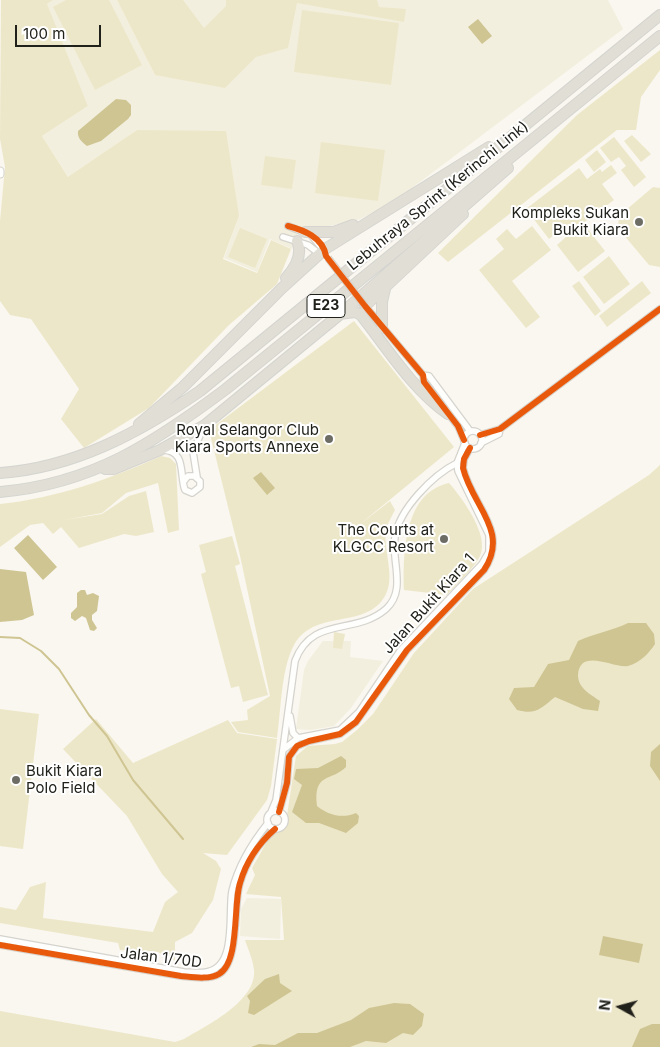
<!DOCTYPE html>
<html>
<head>
<meta charset="utf-8">
<style>
  body { margin:0 }
  #map { position:relative; width:660px; height:1047px; overflow:hidden; background:#f9f7ef; font-family:Inter,sans-serif }
  canvas { display:block }
  .north { position:absolute; left:595px; top:982px; width:50px; height:50px; -webkit-text-stroke:4px #fff; paint-order:stroke; rotate:277deg; font-size:14px; font-weight:700; line-height:20px; text-align:center; color:#21211b }
  .north::after { content:''; display:block; margin:auto; width:18px; height:22px; background:#21211b; clip-path:polygon(50% 0,100% 100%,50% 72%,0 100%) }
  .scale { position:absolute; left:15px; top:25px; width:86px; height:22px; box-sizing:border-box; border:2px solid #21211b; border-top:0; padding-left:6px; font-size:15px; line-height:18px; white-space:nowrap; color:#21211b; -webkit-text-stroke:4px #fff; paint-order:stroke }
</style>
</head>
<body>
<div id="map">
<canvas width="660" height="1047"></canvas>
<div class="north">N</div>
<div class="scale">100 m</div>
</div>
<script>
const context = document.querySelector('canvas').getContext('2d');
context.lineJoin = 'round';
function fillPath(path, color) { context.fillStyle = color; context.fill(path, 'evenodd'); }
function trace(path, color, width, dash) { context.strokeStyle = color; context.lineWidth = width; context.lineCap = dash ? 'butt' : 'round'; context.setLineDash(dash || []); context.stroke(path); }
function write(font, color, halo, rows, align = 'center') {
  context.font = font + ' Inter,sans-serif'; context.lineWidth = 4; context.setLineDash([]); context.textBaseline = 'middle'; context.strokeStyle = halo; context.fillStyle = color; for (const [text, x, y, turn = 0] of rows) {
    context.save(); context.translate(x, y); context.rotate((+turn || 0) * Math.PI / 180); context.textAlign = isNaN(turn) ? turn : align; if (halo) context.strokeText(text, 0, 0); context.fillText(text, 0, 0); context.restore();
  }
}
fillPath(new Path2D(`
  M53,0h64l38,75 15,-75h438l15,29 -231,174 -34,17 -38,8 -20,-1 -8,22 -22,-10 -13,33 -33,-14 15,-42 -102,-86 -68,48 -27,-42 46,-30 -42,-102z
  M323,641h28l-1,16 33,4 -32,47 -17,18 -23,4 -15,-1 8,-59 4,-9z
  M247,898l34,1 -1,40 -40,-3 1,-27z`), '#f2efde');
fillPath(new Path2D(`
  M1,0h52l-6,4 41,102 -46,30 26,41 69,-47 89,1 13,85 -16,43 34,14 14,-33 20,9 -14,35 -48,41 -80,83 -65,40 -23,-29 18,-30 -48,-70 -21,-4 -10,-14v-80l5,-54 -5,-28z
  M66,0h43l33,65 -47,25 -42,-83z
  M117,0h66l21,28 22,-22v-6h151l2,7 27,2 -2,13 -107,-19 -9,45 -32,9 -31,31 -70,-13z
  M302,10l97,13 -8,62 -97,-13z
  M660,50v20l-19,27 -5,33h-19l-169,132 -10,-9 139,-138z
  M632,135l19,19 -10,8 -17,-21z
  M614,137l32,40 -12,10 -13,-17 5,-4 -7,-9 -8,5 -11,-14z
  M321,142l64,8 -7,51 -63,-8z
  M597,150l9,12 -12,10 -9,-12z
  M265,156l31,4 -4,29 -31,-4z
  M611,165l6,8 -15,11 12,16 -31,23 22,28 -27,21 -21,-27 10,-9 -5,-7 -13,10 -23,-30 53,-41 8,11 13,-10 2,3z
  M653,187l7,1v79l-11,-2 -31,-37 1,-12z
  M532,226l19,24 -39,31 28,36 -14,11 -47,-58 25,-21 -8,-10 11,-10 9,10z
  M240,228l27,11 -12,29 -27,-11z
  M609,256l21,28 -26,20 -21,-27z
  M579,281l22,30 -6,5 -23,-30z
  M642,281l9,12 -44,34 -8,-11z
  M354,321l100,126 -95,78 31,-24 5,9c-3,6 -8,14 -9,21 -3,20 10,46 -1,65 -20,35 -72,11 -92,51 -12,24 -12,64 -16,91l-39,-6 -7,-10 17,-2 -1,-10 23,-14 -31,-145 -30,-121z
  M161,456l9,2 6,6 3,66 -11,3 -10,-50 -32,10 -24,20 -38,7 38,-6 27,-18 17,-5 8,41 -18,4 -12,-2 -45,14 -18,-21 -8,7 -10,-11 -13,2 -30,22v-43c57,-6 110,-25 161,-48z
  M660,465v582h-660v-36l175,31 9,-3c22,-13 73,-38 70,-69 -1,-10 -6,-21 -9,-30h39l-3,-43 -35,-3 9,-19 -3,-7 16,-28 18,-18 10,-66 12,-10 27,-2 7,-2 15,-12 16,-16 41,-61 59,-64 176,-114z
  M449,483c13,15 41,52 31,73 -7,14 -23,27 -33,39l-43,-5c-1,-38 0,-97 45,-107z
  M232,536l8,28 -5,2 33,129 -25,7 -4,-16 -8,2 -30,-114 5,-2 -7,-27z
  M334,632l11,2 -3,15 -9,-1z
  M0,709l39,5 -16,135 -23,-3z
  M96,719l37,44 95,-43 9,13 40,6 -6,47 -4,14 -40,55 -24,-2 13,8 5,8 -8,31 -21,33 -17,9v19l-17,-9 -38,-2 -2,-7 -118,-20v-16l16,3 14,-23 16,-5 -3,36 110,14 12,-30 13,-10 -16,-18 -35,-58 -64,-67z`), '#ede7c9');
fillPath(new Path2D(`
  M478,19l14,17 -10,8 -14,-17z
  M116,99l10,1 5,5v10l-3,4 -27,22 -14,5c-5,-4 -10,-8 -9,-15z
  M261,472l14,16 -8,7 -14,-17z
  M28,535l29,32 -14,13 -29,-32z
  M0,569l26,3 8,43 -12,5 -22,2z
  M81,590h4l2,5 6,-2 6,3 -2,15 -5,4v5l5,8 -3,3 -4,-1 -4,-12 -4,-2 -7,5 -4,-3v-5l6,-6v-14z
  M628,623h18l8,11 1,10c-6,9 -15,19 -27,22 -14,3 -48,-19 -50,9 0,13 12,19 22,26l-2,10 -15,-2 -28,-12c-15,12 -19,18 -38,13l-8,-11 5,-11 20,-1 14,-23 21,-4 9,-19c17,-8 34,-10 50,-18z
  M660,744v37l-10,-15 1,-14z
  M341,756l5,4v7c-15,15 -33,5 -29,39 11,9 25,13 39,7l3,3 -1,7 -12,10 -27,-10h-13l-14,-11 10,-27 -8,-6 2,-10 22,-1z
  M603,936l40,8 -4,19 -40,-8z
  M279,974l1,9 12,8 -38,24 -6,-2 2,-12 -3,-5 18,-17z
  M394,1003l16,1 14,10 -2,12 -9,9 -10,-2 -17,10 -20,-2 -16,6h-99l8,-3 16,1 23,-12h19l34,-13 18,-12z
  M652,1024h8v23h-28l8,-18z`), '#cfc593');
trace(new Path2D(`
  M0,637l20,1 21,13 18,18 30,46 18,21 26,44 50,59`), '#cfc593', 2);
const minor = new Path2D(`
  M288,226l23,9 14,17
  M283,237l25,8 13,10
  M365,306l58,69 1,7 16,21
  M423,375l6,1 41,55
  M447,412l11,14 6,14
  M464 440a9 9 0 1 1 18 0a9 9 0 1 1-18 0Z
  M480,435l20,-6 160,-120
  M481,443l18,-9 1,-5
  M162,450c25,0 17,25 23,40l7,3 8,-6v-6l-6,-5h-6l-4,5
  M197,477l-4,-25 11,-26
  M290,716l3,17 5,5
  M283,750l15,-12 42,-8 19,-18 41,-61 82,-87 7,-12v-17l-31,-64 -1,-8 8,-20
  M267 820a9 9 0 1 1 18 0a9 9 0 1 1-18 0Z
  M271,812l5,-12 19,-139c17,-46 60,-25 91,-52 21,-19 5,-48 9,-72 4,-28 38,-62 62,-74
  M279,812l8,-29 2,-26 8,-11 12,-5 31,-7 16,-12 51,-72 77,-80c26,-39 -12,-64 -21,-102l1,-9 6,-11
  M0,939l184,33c8,0 19,2 26,-1 27,-8 18,-60 22,-80 6,-25 20,-48 36,-68
  M0,945l181,31c11,1 28,4 38,-2 21,-12 14,-70 21,-91 6,-21 19,-40 35,-54`);
const tertiary = new Path2D(`
  M0,171v3`);
const motorway = new Path2D(`
  M305,232h29l19,-7
  M286,278c9,-10 17,-24 11,-37
  M365,306l98,-92
  M339,314l16,-2 6,3c26,33 52,75 87,99
  M382,328v-26l3,-13
  M139,424l44,-37 99,-99 43,-39 164,-102
  M105,469h9l46,-19 45,-25 139,-114 164,-143
  M0,473c74,-5 140,-41 200,-82l460,-376
  M0,492c92,-8 154,-49 226,-103l434,-353`);
trace(minor, '#d5d3cd', 8);
trace(tertiary, '#d5d3cd', 9);
trace(motorway, '#d5d4d0', 12);
trace(minor, '#fefefd', 5.5);
trace(tertiary, '#fefefd', 7);
trace(motorway, '#e1dfd5', 10);
const minorBridge = new Path2D(`
  M328,258l37,48`);
trace(minorBridge, '#d5d3cd', 8, []);
trace(minorBridge, '#fefefd', 5.5);
trace(new Path2D(`
  M288,226c15,4 35,11 38,30l39,50 58,69 1,7 34,44 6,14
  M480,435l20,-6 160,-120
  M279,812l8,-29 2,-26 8,-11 12,-5 31,-7 16,-12 51,-72 77,-80c26,-39 -12,-64 -21,-102l1,-9 6,-11
  M0,945l181,31c11,1 28,4 38,-2 21,-12 14,-70 21,-91 6,-21 19,-40 35,-54`), '#e8590c', 6);
for (const [x, y, r, color] of [
  [639,222,5,"#6d6c65"],
  [329,439,5,"#6d6c65"],
  [444,539,5,"#6d6c65"],
  [16,780,5,"#6d6c65"]
]) { const dot = new Path2D(); dot.arc(x, y, r, 0, 2 * Math.PI); context.fillStyle = color; context.fill(dot); trace(dot, '#fff', 2); }
for (const [x, y, w] of [
  [326,306,38]
]) { const box = new Path2D(); box.roundRect(x - w / 2, y - 11.5, w, 23, 4); context.fillStyle = '#fff'; context.fill(box); trace(box, '#21211b', 1); }
write('bold 14px', '#21211b', null, [
  ["E23",326,306]
]);
write('15px', '#21211b', '#fff', [
  ["Lebuhraya Sprint (Kerinchi Link)",438,196,-39],
  ["Jalan Bukit Kiara 1",429,604,-48],
  ["Jalan 1/70D",161,958,7]
]);
write('15px', '#21211b', '#fff', [
  ["Kompleks Sukan",629,213],
  ["Bukit Kiara",629,230],
  ["Royal Selangor Club",319,430],
  ["Kiara Sports Annexe",319,447],
  ["The Courts at",434,530],
  ["KLGCC Resort",434,547],
  ["Bukit Kiara",26,771,"left"],
  ["Polo Field",26,788,"left"]
], 'right');
</script>
</body>
</html>
